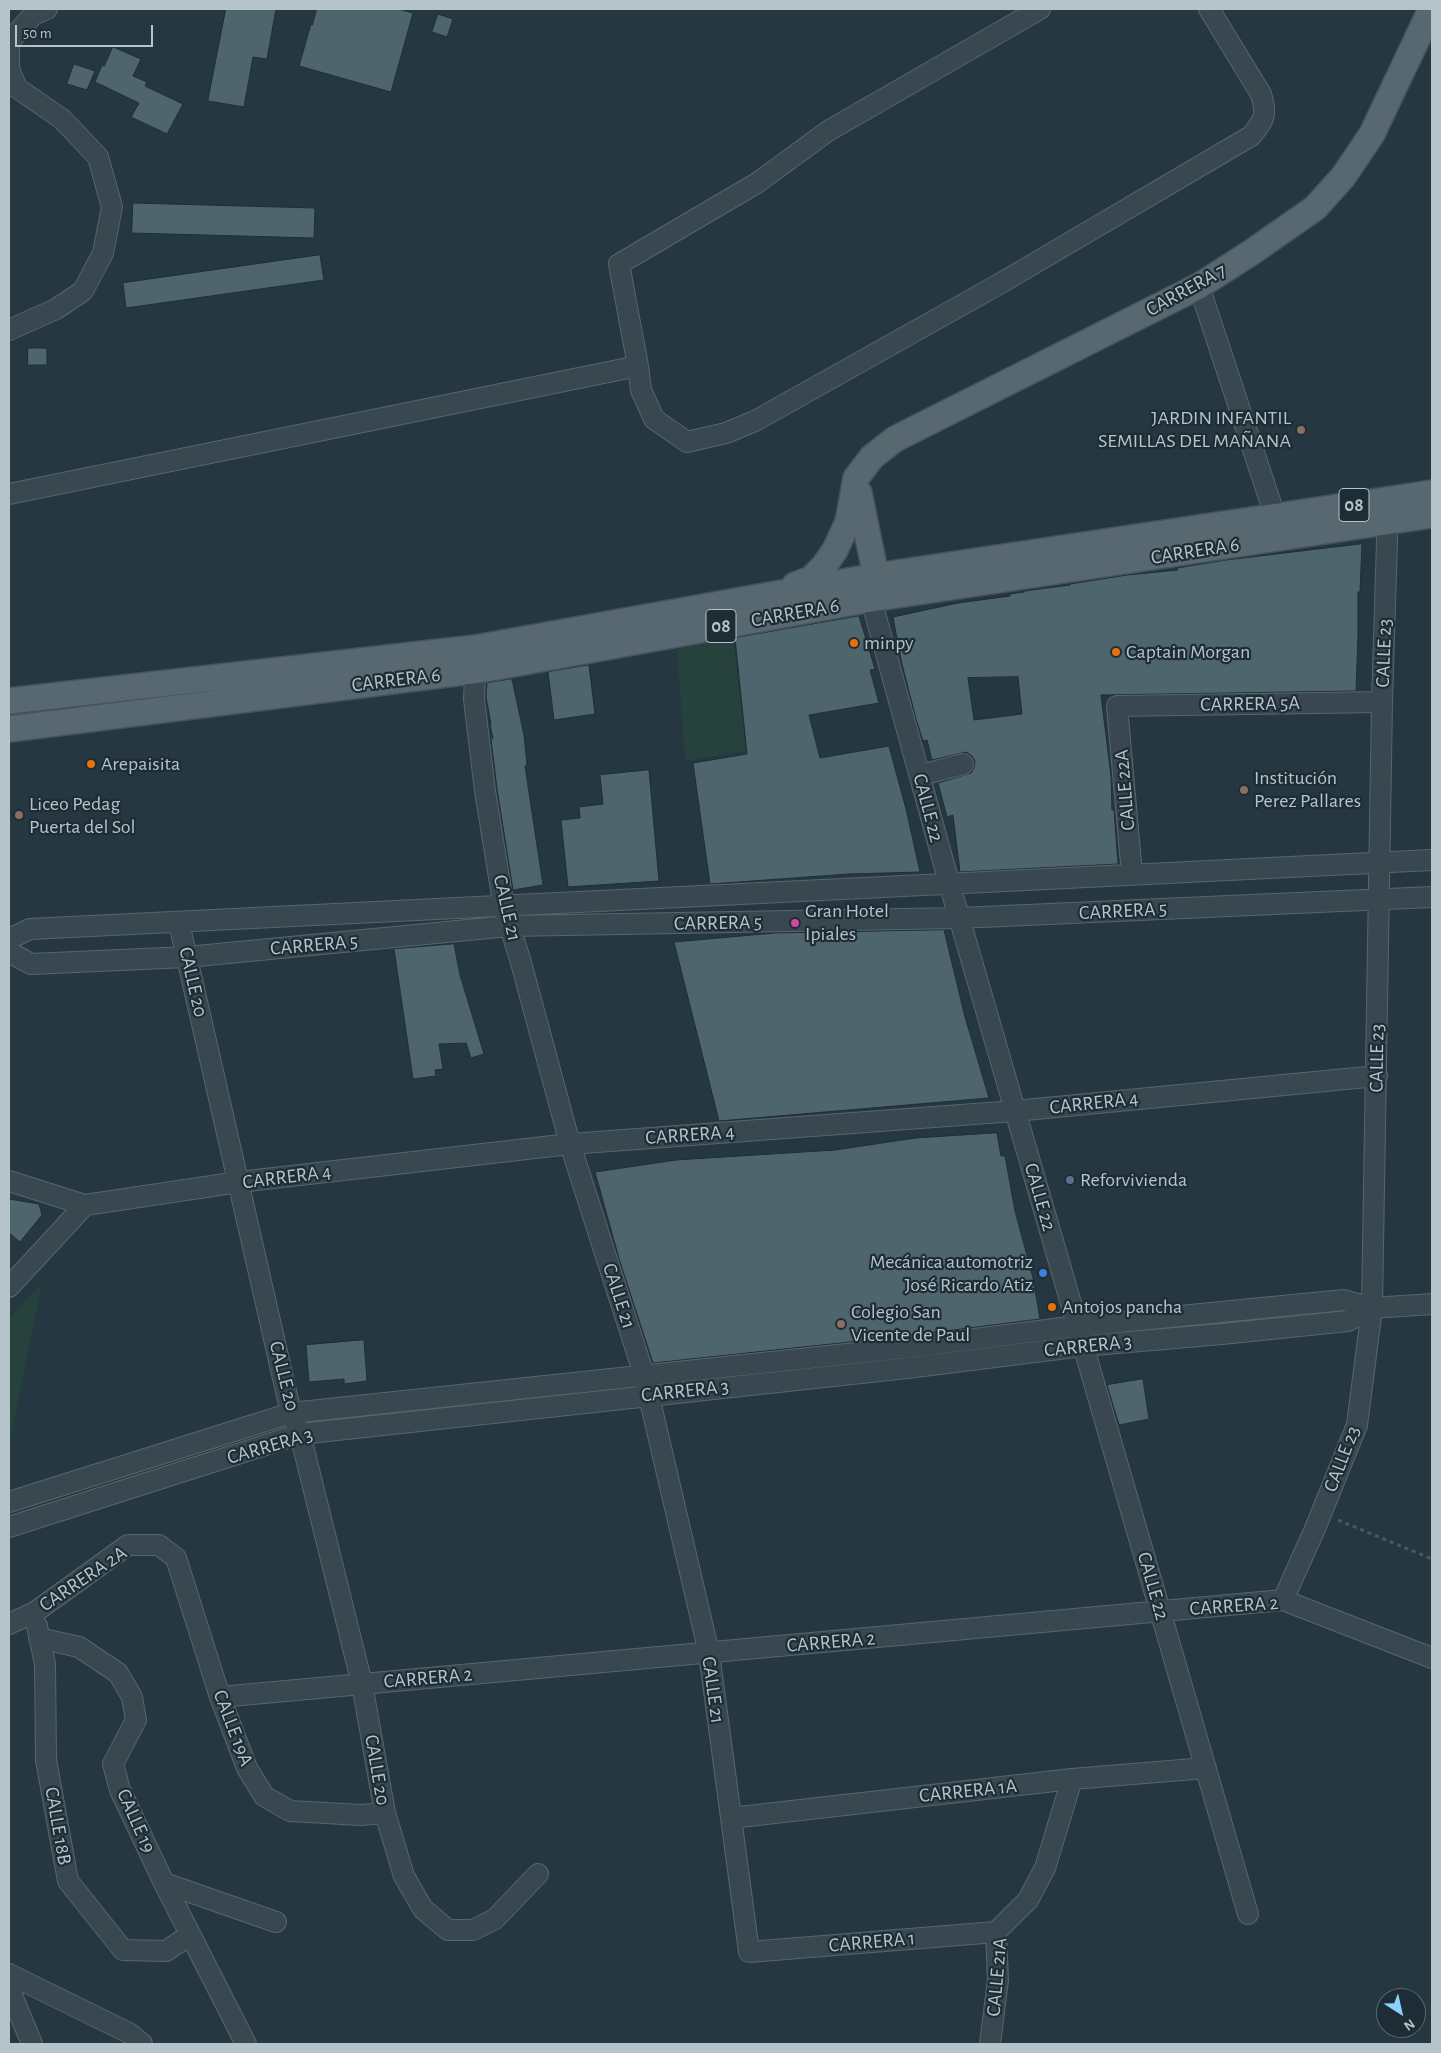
<!DOCTYPE html>
<html>
<head>
<meta charset="utf-8">
<style>
  body { margin:0 }
  #map { position:relative; width:1441px; height:2053px; overflow:hidden; background:#253740; font-family:"Alegreya Sans",sans-serif }
  canvas { display:block }
  .frame { position:absolute; inset:0; border:10px solid #b5c3ca; pointer-events:none }
  .north { position:absolute; left:1376px; top:1988px; width:50px; height:50px; box-sizing:border-box; background:#1e2d35; border:1px solid #5a6971; border-radius:50%; rotate:145deg; font-size:14px; font-weight:700; line-height:20px; text-align:center; color:#b5c3ca }
  .north::after { content:''; display:block; margin:auto; width:18px; height:22px; background:#8bd2fa; clip-path:polygon(50% 0,100% 100%,50% 72%,0 100%) }
  .scale { position:absolute; left:15px; top:25px; width:138px; height:22px; box-sizing:border-box; border:2px solid #b5c3ca; border-top:0; padding-left:6px; font-size:15px; line-height:18px; white-space:nowrap; color:#b5c3ca; -webkit-text-stroke:4px #1e2d35; paint-order:stroke }
</style>
</head>
<body>
<div id="map">
<canvas width="1441" height="2053"></canvas>
<div class="frame"></div>
<div class="north">N</div>
<div class="scale">50 m</div>
</div>
<script>
const context = document.querySelector('canvas').getContext('2d');
context.lineJoin = 'round';
function fillPath(path, color) { context.fillStyle = color; context.fill(path, 'evenodd'); }
function trace(path, color, width, dash) { context.strokeStyle = color; context.lineWidth = width; context.lineCap = dash ? 'butt' : 'round'; context.setLineDash(dash || []); context.stroke(path); }
function write(font, color, halo, rows, align = 'center') {
  context.font = font + ' "Alegreya Sans",sans-serif'; context.lineWidth = 4.5; context.setLineDash([]); context.textBaseline = 'middle'; context.strokeStyle = halo; context.fillStyle = color; for (const [text, x, y, turn = 0] of rows) {
    context.save(); context.translate(x, y); context.rotate((+turn || 0) * Math.PI / 180); context.textAlign = isNaN(turn) ? turn : align; if (halo) context.strokeText(text, 0, 0); context.fillText(text, 0, 0); context.restore();
  }
}
fillPath(new Path2D(`
  M733,637l13,114 -61,10 -8,-112z
  M42,1283l-33,162v-126z`), '#27413d');
const building = new Path2D(`
  M226,9h50l-9,50 -14,-2 -9,50 -36,-6z
  M317,9h81l15,4 -22,79 -92,-26 12,-42 1,1z
  M438,14l15,5 -6,18 -15,-5z
  M113,47l28,12 -8,17 14,6 -2,4 38,18 -16,30 -36,-17 8,-14 -44,-21 7,-17 2,1z
  M74,64l21,7 -8,19 -20,-6z
  M133,203l182,5 -1,30 -182,-5z
  M320,255l4,25 -198,28 -3,-25z
  M28,348h19v17h-19z
  M1362,544l-2,48h-2v43l-2,56 -255,4 10,81 1,34h2l4,54 -158,8 -7,-57 -6,2 -9,-34 33,-10 3,-5 1,-7 -3,-5 -6,-4 -34,8 -5,-20 -4,1 -7,-22 -15,-59 -8,-43 65,-14 52,-7v-2l14,-2v-1l46,-6v-1l57,-9 51,-5 -1,-2 49,-8zM1018,677l4,37 -48,6 -6,-42z
  M859,616l16,53 -5,1 9,33 -70,12 11,43 69,-12 17,63 14,63 -71,2 -139,10 -17,-121 54,-9 -12,-116z
  M589,665l6,49 -41,6 -6,-48z
  M512,679l12,56 3,30 -2,1 18,119 -30,5 -16,-101 -6,-50 2,-1 -3,-13 1,-1 -5,-27 1,-14z
  M649,770l10,111 -91,6 -7,-67 19,-2 -1,-11 24,-3 -3,-29z
  M944,930l21,87 24,81 -270,23 -45,-179 101,-9z
  M454,944l6,31 24,79 -13,4 -5,-15 -27,1 4,25 -8,1 1,6 -23,3 -19,-130z
  M997,1133l4,23h4l10,55 18,67 7,41 -134,17 -253,27 -33,-101 -25,-90 81,-12 159,-10 81,-12z
  M9,1199l30,5 3,11 -22,27 -11,-9z
  M364,1340l3,41 -23,3v-5l-35,3 -3,-37z
  M1143,1379l6,40 -30,6 -12,-40z`);
fillPath(building, '#4f656d');
trace(building, '#202f37', 1);
const minor = new Path2D(`
  M1040,9l-212,122 -71,52 -138,81 19,102 3,24 13,29 33,23 39,-9 29,-12 246,-138 250,-147c14,-16 16,-22 10,-42l-52,-85
  M1199,286l81,245
  M9,330l47,-21 27,-18 20,-38 9,-46 -14,-50 -36,-38 -45,-31 -8,-19v-27l24,-27 14,-6
  M9,494l629,-128
  M871,599l77,280 300,1035
  M477,657l3,13 -5,8 -1,21 11,92 19,117 16,51 50,185 74,231 65,278 40,299 247,-20
  M929,773l34,-9
  M1132,874l-15,-168 265,-4
  M179,923l112,490 9,21 62,250 23,129 19,63 19,33 25,21h25l22,-11 43,-45
  M9,939l21,-10c468,-20 935,-46 1402,-69
  M9,952l22,12 156,-7 322,-31 450,-8 473,-21
  M9,1181l76,24 154,-23 331,-38 445,-33 362,-35
  M9,1287l76,-82
  M9,1502l282,-89 612,-65 175,-22 266,-26 28,8 60,-4
  M9,1527l291,-93 607,-66 176,-22 139,-12 126,-13 24,-13
  M1283,1600l31,-69 43,-106 15,-117 10,-606 6,-194
  M9,1624l26,-12 93,-67h31l17,13 44,139 27,71 17,28 26,15 71,4 24,-2
  M37,1626l8,38 1,96 22,121 55,69 43,1 24,-16
  M39,1638l40,9 39,26 14,24 4,23 -23,44 7,26 44,93 82,161
  M220,1697l1063,-97 149,58
  M731,1818l341,-39 134,-11
  M164,1883l112,39
  M996,1932l32,-32 17,-32 27,-89
  M9,1974l120,59 13,11
  M9,1988l23,56
  M990,2044l8,-64 -2,-48`);
const major = new Path2D(`
  M859,493l17,83 -4,17
  M795,585l16,-6 13,-13 11,-16 13,-28 8,-44 16,-21 23,-18 304,-153 53,-34 63,-44 28,-31 29,-43 55,-116 5,-6
  M9,701l466,-53 401,-72 556,-83
  M9,729l471,-59 391,-71 561,-84`);
trace(minor, '#57666d', 22);
trace(major, '#45545c', 28);
trace(new Path2D(`
  M1338,1520l94,39`), '#455d59', 3, [4, 4]);
trace(minor, '#394850', 20);
trace(major, '#576870', 25);
for (const [x, y, r, color] of [
  [1301,430,5,"#8d6e63"],
  [854,643,5,"#e8710a"],
  [1116,652,5,"#e8710a"],
  [91,764,5,"#e8710a"],
  [1244,790,5,"#8d6e63"],
  [19,815,5,"#8d6e63"],
  [795,923,5,"#d1479c"],
  [1070,1180,5,"#5c6f8a"],
  [1043,1273,5,"#3f7fe0"],
  [1052,1307,5,"#e8710a"],
  [841,1324,5,"#8d6e63"]
]) { const dot = new Path2D(); dot.arc(x, y, r, 0, 2 * Math.PI); context.fillStyle = color; context.fill(dot); trace(dot, '#1e2d35', 2); }
for (const [x, y, w] of [
  [1354,505,30],
  [721,626,30]
]) { const box = new Path2D(); box.roundRect(x - w / 2, y - 16.5, w, 33, 4); context.fillStyle = '#1e2d35'; context.fill(box); trace(box, '#b5c3ca', 1); }
write('bold 19px', '#b5c3ca', null, [
  ["08",1354,505],
  ["08",721,626]
]);
write('20px', '#b5c3ca', '#1e2d35', [
  ["CARRERA 7",1186,290,-29],
  ["CARRERA 6",1195,551,-9],
  ["CARRERA 6",795,613,-10],
  ["CALLE 23",1384,653,-88],
  ["CARRERA 6",396,680,-7],
  ["CARRERA 5A",1250,704,-1],
  ["CALLE 22A",1125,790,-95],
  ["CALLE 22",928,808,75],
  ["CALLE 21",507,908,77],
  ["CARRERA 5",1123,911,-3],
  ["CARRERA 5",718,923,-1],
  ["CARRERA 5",314,945,-5],
  ["CALLE 20",193,982,77],
  ["CALLE 23",1377,1058,-89],
  ["CARRERA 4",1094,1103,-6],
  ["CARRERA 4",690,1135,-4],
  ["CARRERA 4",287,1177,-7],
  ["CALLE 22",1040,1197,74],
  ["CALLE 21",619,1296,72],
  ["CARRERA 3",1088,1346,-6],
  ["CALLE 20",284,1376,76],
  ["CARRERA 3",685,1391,-6],
  ["CARRERA 3",270,1446,-16],
  ["CALLE 23",1342,1459,-69],
  ["CARRERA 2A",83,1579,-34],
  ["CALLE 22",1153,1586,74],
  ["CARRERA 2",1234,1606,-4],
  ["CARRERA 2",831,1642,-5],
  ["CARRERA 2",428,1678,-5],
  ["CALLE 21",713,1690,82],
  ["CALLE 19A",233,1728,69],
  ["CALLE 20",377,1770,80],
  ["CARRERA 1A",968,1791,-6],
  ["CALLE 19",136,1821,66],
  ["CALLE 18B",58,1826,80],
  ["CARRERA 1",872,1942,-5],
  ["CALLE 21A",997,1977,-85]
]);
write('20px', '#b5c3ca', '#1e2d35', [
  ["JARDIN INFANTIL",1291,418,"right"],
  ["SEMILLAS DEL MAÑANA",1291,441,"right"],
  ["minpy",864,643],
  ["Captain Morgan",1126,652],
  ["Arepaisita",101,764],
  ["Institución",1254,778],
  ["Perez Pallares",1254,801],
  ["Liceo Pedag",29,804],
  ["Puerta del Sol",29,827],
  ["Gran Hotel",805,911],
  ["Ipiales",805,934],
  ["Reforvivienda",1080,1180],
  ["Mecánica automotriz",1033,1262,"right"],
  ["José Ricardo Atiz",1033,1285,"right"],
  ["Antojos pancha",1062,1307],
  ["Colegio San",851,1312],
  ["Vicente de Paul",851,1335]
], 'left');
</script>
</body>
</html>
